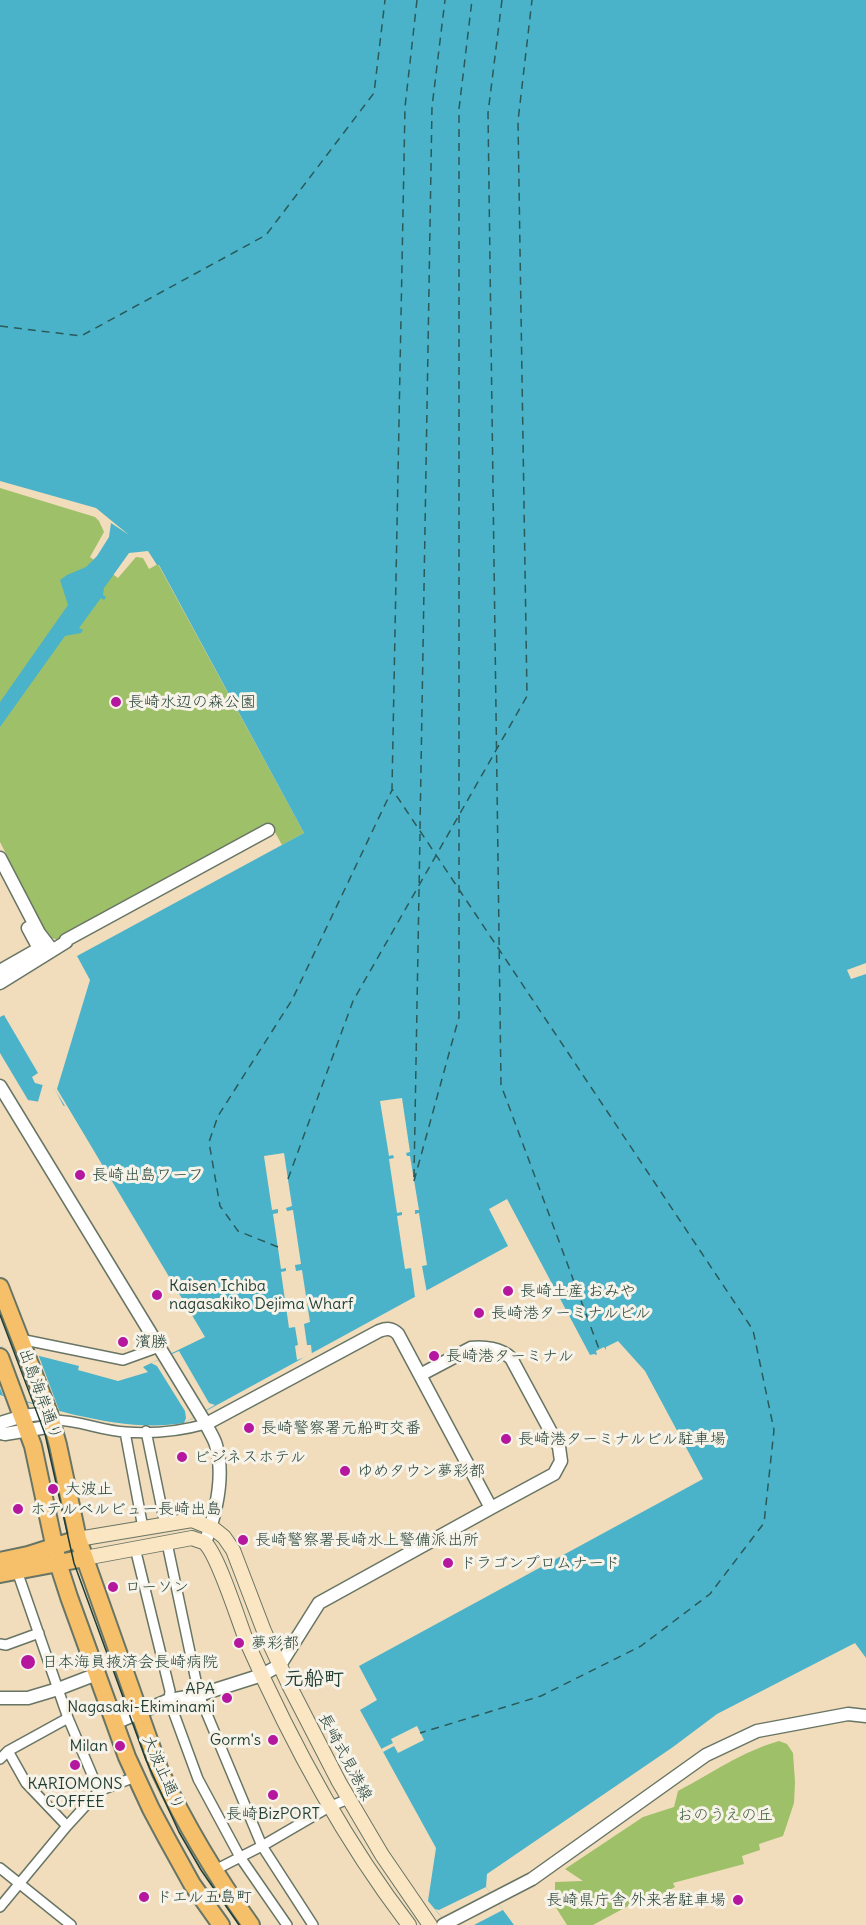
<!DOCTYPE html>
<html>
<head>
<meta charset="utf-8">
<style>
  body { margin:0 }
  canvas { display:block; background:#f1dcbc }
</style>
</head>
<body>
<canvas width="866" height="1925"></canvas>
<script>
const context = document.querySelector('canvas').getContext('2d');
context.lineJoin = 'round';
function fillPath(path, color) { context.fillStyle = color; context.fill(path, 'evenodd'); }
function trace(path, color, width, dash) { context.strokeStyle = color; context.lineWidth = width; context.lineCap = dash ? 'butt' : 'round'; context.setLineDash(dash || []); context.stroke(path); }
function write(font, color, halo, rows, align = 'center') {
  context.font = font + ' Delius,"Klee One",sans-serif'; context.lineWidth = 6; context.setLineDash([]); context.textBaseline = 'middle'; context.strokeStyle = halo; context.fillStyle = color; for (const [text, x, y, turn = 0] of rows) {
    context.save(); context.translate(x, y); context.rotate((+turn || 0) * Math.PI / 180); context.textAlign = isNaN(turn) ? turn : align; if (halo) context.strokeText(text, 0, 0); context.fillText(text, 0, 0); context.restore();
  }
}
fillPath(new Path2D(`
  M0,488l95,29 4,4 5,11 -14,25 28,21 18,-21 7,1 6,11 9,-5 146,269 -22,12 -11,-20 -210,115 -11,-2 -4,-5 -46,-91z
  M779,1741l8,3 6,9 2,29 -1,21 -11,33 -24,8 1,6 -18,6 2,8 -71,19 2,4 -25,14 -9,-2 -48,26h-26l-12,-19v-24l28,-1 -18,-12 78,-52 31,-10 4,-16c34,-18 63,-39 101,-50z`), '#9ec069');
fillPath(new Path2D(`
  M0,0h866v963l-19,7 4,9 15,-5v684l-11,-15 -138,71 -44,33 -186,127 -1,13 28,38h-66l-20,-24 8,-53 -76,-138 17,-10 -18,-34 344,-187 -58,-108 -27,-30 -12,6v3l-2,-3 -8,4 1,4 -3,-1 -4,1 -83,-156 -18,10 19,37 -324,177c-59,10 -127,-13 -184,-28v-49l79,20 -1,4 40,11 30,-9 -5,-5 62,-30 -148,-248 33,-109 -13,-24 227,-123 -145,-268h-2l-9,-14 -19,2 -25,35 -1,7 3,2 -2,3 -3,-2 -22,30 4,2 -2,3 -16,3 -65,91v-25l68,-97 -8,-25 7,-5 19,-8 11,-11 12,-19 2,-14 18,12 -33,-27 -96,-27z
  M4,1015l34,58 -6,4 3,6 19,5 11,18 -37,-6 -28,-47v-36z`), '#4ab3c9');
fillPath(new Path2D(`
  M43,1084l11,3 11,22 -28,-4z
  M402,1098l8,54 -4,1 1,3h3l9,54h-4v4l4,-1 8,52 -5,1 5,27 -12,4 -4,-29 -6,1 -8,-53 5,-1v-3l-5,1 -8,-54 5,-1 -1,-3 -4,1 -9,-55z
  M284,1153l8,53 -6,2 1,3 6,-1 8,54 -6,1 1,6 6,-1 8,52 -6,2 3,21h4l1,10 -15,5 -2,-14 3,-1 -3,-18 -6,1 -8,-56 5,-1v-3l-5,1 -8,-55 5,-1v-4l-6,1 -8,-54z
  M0,1346l38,8 21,56 -56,-15 -3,-7z
  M179,1351l30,52 6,2 -31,18 2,-5 -1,-7 -28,-45 -6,-3z
  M417,1726l7,14 -26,13 -4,-7 -11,6 -2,-3 12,-6 -2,-4z
  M486,1887l17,23 -29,15h-26l-13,-16 4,1z`), '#f1dcbc');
trace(new Path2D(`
  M417,0l-12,107 -13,682 361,541 21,100 -10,93 -54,71 -69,52 -100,50 -121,37
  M502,0l-14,113 13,972 98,264
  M0,326l81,10 185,-101 108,-142 11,-93
  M420,829l12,-722 13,-107
  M414,1177l6,-343
  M288,1179l65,-178 174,-305 -9,-575 14,-121
  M414,1181l45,-164v-908l13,-109
  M278,1247l-40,-16 -18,-25 -11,-64 9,-26 74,-116 100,-210`), '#2a5a59', 1.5, [8, 6]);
const minor = new Path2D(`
  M20,1339l103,21 36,-13
  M51,1420c26,-1 50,11 75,12 27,2 55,-1 80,-8
  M146,1431l19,93
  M125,1432l18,96
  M167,1543l32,152 63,151 51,79
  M135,1548l35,143 -1,9 29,79 42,78 47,68
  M17,1571l51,147 31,73
  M0,1644l6,1 33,-12
  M8,1751l18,32 41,43
  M0,1759l8,-8 60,-33
  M0,1868l71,57
  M213,1871l49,-25 67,-39 19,-8
  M0,1907l67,-81 32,-35 36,-14`);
const tertiary = new Path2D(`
  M0,858l39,75 13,17
  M28,928l15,28
  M0,971l35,-20
  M0,983l66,-41v-2l202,-110
  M0,1086l206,338c3,7 8,14 10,21 9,31 0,68 -11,98
  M420,1375l51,-27c13,-2 30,1 40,10l48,89 2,14 -7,13 -63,34
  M0,1423l23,-7 26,-3
  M0,1433l5,1 48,-8
  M0,1698h28l30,-9 39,-15
  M115,1723l54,-23 30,-5 63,-20 18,-10 39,-62 172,-95 -93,-174c-6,-6 -11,-6 -19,-3l-173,93
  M443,1925l89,-46 174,-124 51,-24 91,-17 18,2`);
const secondary = new Path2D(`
  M78,1539l114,-19 22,9 10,8 9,13 31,81 25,54 50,97 43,73 48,70
  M85,1558l107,-20c4,2 10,3 13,5 13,12 33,76 41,97 44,100 96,198 163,285`);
const trunk = new Path2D(`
  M0,1287l49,126 9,32 20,94 82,232c26,55 56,105 91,154
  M0,1357l33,89 25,117 11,34 58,160 24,52 15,28 26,47 29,41
  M0,1561l28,-6 50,-16
  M0,1574l85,-16`);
trace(minor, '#687564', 12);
trace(tertiary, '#687564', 15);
trace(secondary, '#687564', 16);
trace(trunk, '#687564', 20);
trace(minor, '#fff', 9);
trace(tertiary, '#fff', 12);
trace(secondary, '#fbe6c4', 14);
trace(trunk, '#f6c06b', 16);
trace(new Path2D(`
  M0,1315l45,119 29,129 72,197 33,72 22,38 38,55`), '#1f3d34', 1.5);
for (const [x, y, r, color] of [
  [116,702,6,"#b5179e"],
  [80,1175,6,"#b5179e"],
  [508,1291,6,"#b5179e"],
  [157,1295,6,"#b5179e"],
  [479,1313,6,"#b5179e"],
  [123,1342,6,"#b5179e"],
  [434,1356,6,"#b5179e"],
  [249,1428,6,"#b5179e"],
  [506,1439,6,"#b5179e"],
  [182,1457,6,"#b5179e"],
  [345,1471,6,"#b5179e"],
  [53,1489,6,"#b5179e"],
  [18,1509,6,"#b5179e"],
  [243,1540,6,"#b5179e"],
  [448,1563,6,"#b5179e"],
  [113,1587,6,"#b5179e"],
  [239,1643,6,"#b5179e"],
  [28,1662,8,"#b5179e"],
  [227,1698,6,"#b5179e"],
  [273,1740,6,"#b5179e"],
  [120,1746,6,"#b5179e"],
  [75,1765,6,"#b5179e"],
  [273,1795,6,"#b5179e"],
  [144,1897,6,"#b5179e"],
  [738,1900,6,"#b5179e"]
]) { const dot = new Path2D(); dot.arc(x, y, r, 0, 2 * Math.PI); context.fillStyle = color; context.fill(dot); trace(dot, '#f7f3e8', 2); }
write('16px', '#1f3d34', '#f7f3e8', [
  ["長崎水辺の森公園",128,702],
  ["長崎出島ワーフ",92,1175],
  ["Kaisen Ichiba",169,1286],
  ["nagasakiko Dejima Wharf",169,1304],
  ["長崎土産 おみや",520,1291],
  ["長崎港ターミナルビル",491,1313],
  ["濱勝",135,1342],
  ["長崎港ターミナル",446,1356],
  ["長崎警察署元船町交番",261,1428],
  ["長崎港ターミナルビル駐車場",518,1439],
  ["ビジネスホテル",194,1457],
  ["ゆめタウン夢彩都",357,1471],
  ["大波止",65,1489],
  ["ホテルベルビュー長崎出島",30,1509],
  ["長崎警察署長崎水上警備派出所",255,1540],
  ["ドラゴンプロムナード",460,1563],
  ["ローソン",125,1587],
  ["夢彩都",251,1643],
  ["日本海員掖済会長崎病院",42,1662],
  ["APA",215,1689,"right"],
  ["Nagasaki-Ekiminami",215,1707,"right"],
  ["Gorm's",261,1740,"right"],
  ["Milan",108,1746,"right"],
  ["KARIOMONS",75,1784,"center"],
  ["COFFEE",75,1802,"center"],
  ["長崎BizPORT",273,1814,"center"],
  ["ドエル五島町",156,1897],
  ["長崎県庁舎 外来者駐車場",726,1900,"right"]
], 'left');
write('16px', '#1f3d34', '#f7f3e8', [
  ["出島海岸通り",40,1394,70],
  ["長崎式見港線",345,1757,62],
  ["大波止通り",163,1773,66]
]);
write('16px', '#3f5e41', '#f7f3e8', [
  ["おのうえの丘",725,1815]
]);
write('bold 20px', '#1f3d34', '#f7f3e8', [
  ["元船町",314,1679]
]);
</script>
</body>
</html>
